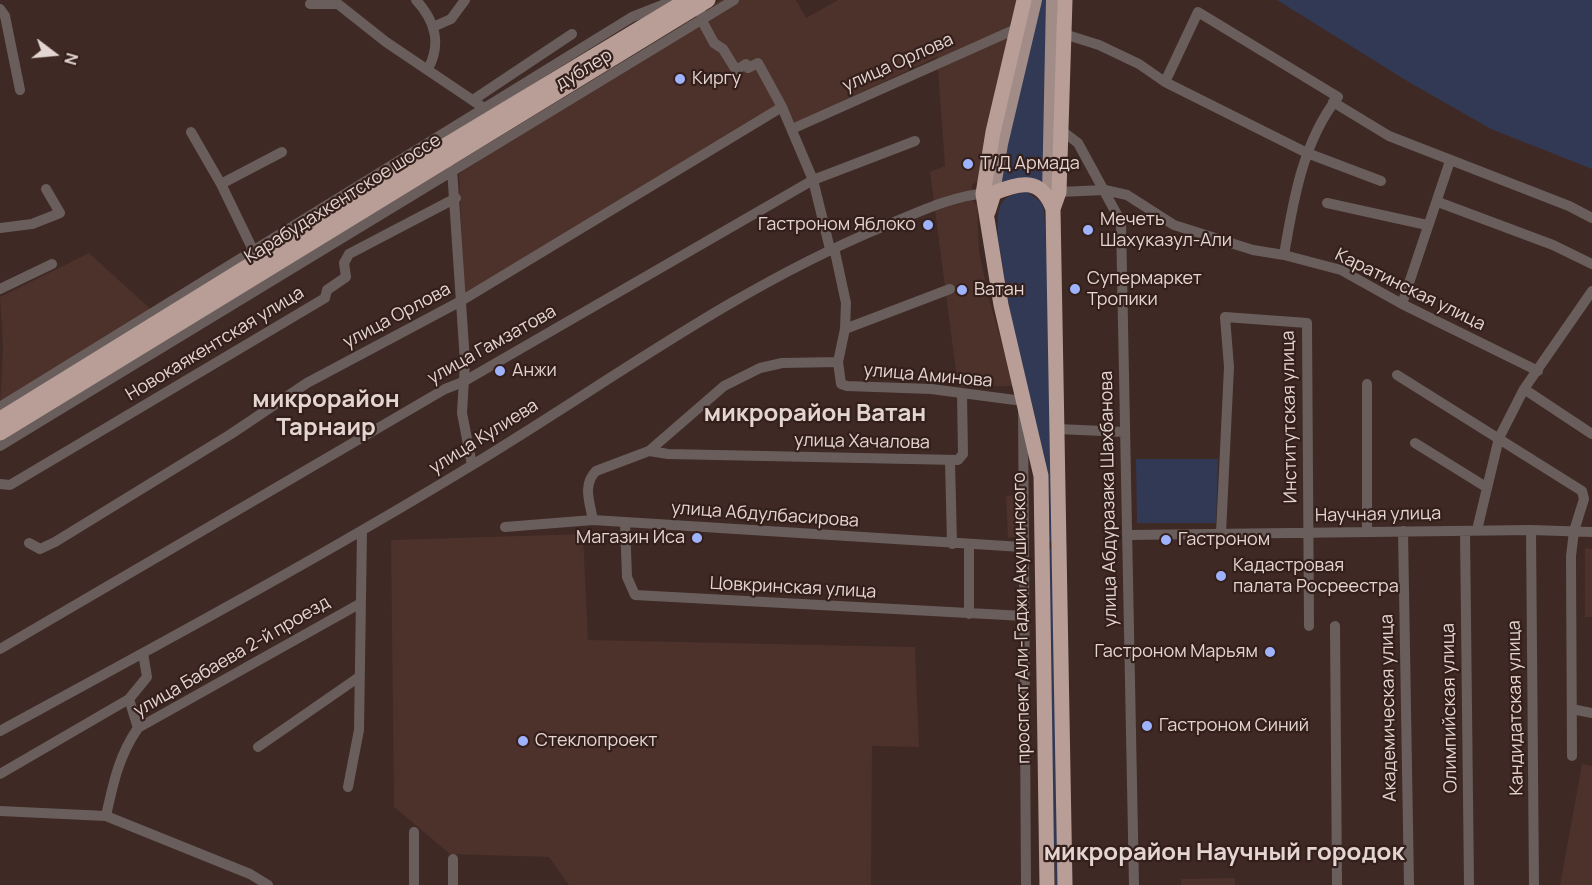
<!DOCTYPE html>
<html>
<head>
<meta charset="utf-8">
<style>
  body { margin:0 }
  #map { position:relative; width:1592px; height:885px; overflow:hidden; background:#3e2924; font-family:Manrope,sans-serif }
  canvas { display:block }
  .north { position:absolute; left:24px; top:24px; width:60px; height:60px; -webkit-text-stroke:4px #341f1b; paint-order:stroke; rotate:106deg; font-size:16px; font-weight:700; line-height:24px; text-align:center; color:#e3d5d1 }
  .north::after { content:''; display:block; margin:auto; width:21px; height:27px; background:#e3d5d1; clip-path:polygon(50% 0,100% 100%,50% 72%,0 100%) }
</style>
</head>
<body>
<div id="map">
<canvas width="1592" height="885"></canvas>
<div class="north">N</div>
</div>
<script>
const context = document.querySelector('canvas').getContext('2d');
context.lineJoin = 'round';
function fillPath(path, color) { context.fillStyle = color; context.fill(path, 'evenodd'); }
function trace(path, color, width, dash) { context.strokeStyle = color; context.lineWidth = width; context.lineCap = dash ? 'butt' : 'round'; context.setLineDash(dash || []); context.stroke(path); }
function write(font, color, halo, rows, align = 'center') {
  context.font = font + ' Manrope,sans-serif'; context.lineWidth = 4.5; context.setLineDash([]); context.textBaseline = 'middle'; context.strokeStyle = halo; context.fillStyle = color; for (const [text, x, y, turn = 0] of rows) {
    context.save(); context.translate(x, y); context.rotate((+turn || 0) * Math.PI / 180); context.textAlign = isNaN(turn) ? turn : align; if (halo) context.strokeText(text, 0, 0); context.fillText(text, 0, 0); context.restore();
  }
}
fillPath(new Path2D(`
  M720,0h76l10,18 32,-18h182l-40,180 -8,5 1,16 4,4 2,47 11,50 24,84 -56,1 -28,-215 15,-6 -8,-109 -142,66 -8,-15 -323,186 -5,-120z
  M89,253l67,61 -156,95 3,-63 -3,-49z
  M1015,495l1,42 -8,1 -2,-42z
  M583,534l5,106 327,7 4,100 -47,-1 -1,139h-302l-20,-28 -99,-3 -56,-47 -3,-267z
  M1585,548l7,1v68h-7z
  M1582,764l10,2v119h-32z
  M1235,878v7h-54v-6z`), '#4d312b');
fillPath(new Path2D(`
  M1041,0h8l-6,186 -43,-1 6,-42z
  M1277,0h315v169l-101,-40 -84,-48z
  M1027,192l14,10 3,7 4,65 5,268h-5l-50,-303c0,-28 -4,-44 29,-47z
  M1136,459h82l-2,64h-79z
  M1048,549h6l6,336h-5z`), '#313955');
trace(new Path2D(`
  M416,0c19,21 26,43 12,69
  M310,4h28l48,38 98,66
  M0,9l5,7 15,74
  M702,14l-1,5 13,24 9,6 13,21 10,-6 2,4 10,-5 24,44 31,73 17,69 5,3 11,51 -1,26 -7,33
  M433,27l18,-8 14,-19
  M1064,34l35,11 40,19 26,18 142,71 74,28
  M1165,82l33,-70 140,85c-35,44 -45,104 -54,158
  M473,100l99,-66
  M1333,102l56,34 180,70 23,12
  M792,129l226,-101
  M1062,131l16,12 43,79 13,663
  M191,132l30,52 32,66
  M452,169l13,193 -3,51 10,52
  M221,184l61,-32
  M1059,192l46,-2 22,5 47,30 79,25 31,5 57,15 61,34 136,67
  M1438,202l115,43 39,19
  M1327,203l100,22
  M0,228l32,-4 28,-11 -14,-24
  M0,289l52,-25
  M1402,304l48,-143
  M845,329l105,-40
  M1397,375l185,116 2,8 -10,32 -3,25 1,200
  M1367,384v148
  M1524,389l68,45
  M0,407l632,-390 43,-17
  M1058,429l67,3
  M1415,443l71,44
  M0,446l734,-446
  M649,451l19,3 290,6 5,-6 -1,-61
  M950,461l2,83
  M0,484l10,1 315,-187 2,-8 19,-13 -2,-14 5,-9 107,-56
  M593,520c-3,-17 -11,-35 3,-49l53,-20 75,-65 36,-18 22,-5 56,-1 3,22 6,2 84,3 92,12 3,484
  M625,522l2,55 8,18 389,21
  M505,527l88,-7 429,27
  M1477,530l22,-92 25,-49 68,-98
  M1531,530l3,355
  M1403,531l6,354
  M1465,531l4,354
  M1221,533l8,-166 -4,-50 82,6 2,303
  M1129,535l402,-5 61,2
  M29,543l11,6 15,-7 176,-108 76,-51 154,-82 321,-194
  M969,545v69
  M1335,626l2,259
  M0,649l445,-260 18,-7 350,-202 102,-39
  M129,699l9,29
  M1572,709l20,4
  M0,731c158,-86 316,-171 469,-264 136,-82 264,-178 411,-239 35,-14 70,-32 107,-35
  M258,747l101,-70
  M0,774l129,-75 18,-22 -4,-24
  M348,787l11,-57 3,-199
  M0,811l106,5 144,58 18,11
  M106,816c7,-32 13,-61 32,-88l223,-125
  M414,832v53
  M453,885v-26`), '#695e5c', 10);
trace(new Path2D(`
  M994,193l8,-49 34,-144
  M1048,196l4,-196`), '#a28c87', 12);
trace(new Path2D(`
  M1024,0l-31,132 -10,62 18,111 40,171 6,409
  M1065,0l-6,192 -6,17 12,676
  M988,212l6,-19c26,-11 47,-16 59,16
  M0,419l373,-230 314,-189
  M0,433l708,-433`), '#b89e97', 15);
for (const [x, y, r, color] of [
  [680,79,6,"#9fb3fd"],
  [968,164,6,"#9fb3fd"],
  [928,225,6,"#9fb3fd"],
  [1088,230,6,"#9fb3fd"],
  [1075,289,6,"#9fb3fd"],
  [962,290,6,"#9fb3fd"],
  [500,371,6,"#9fb3fd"],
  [697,538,6,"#9fb3fd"],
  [1166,540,6,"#9fb3fd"],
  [1221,576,6,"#9fb3fd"],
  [1270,652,6,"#9fb3fd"],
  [1147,726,6,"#9fb3fd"],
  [523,741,6,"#9fb3fd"]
]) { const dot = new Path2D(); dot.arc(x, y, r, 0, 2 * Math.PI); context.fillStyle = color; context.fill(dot); trace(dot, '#341f1b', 2); }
write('18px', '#e3d5d1', '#341f1b', [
  ["улица Орлова",898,63,-24],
  ["дублер",584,70,-31],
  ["Карабудахкентское шоссе",343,199,-32],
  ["Каратинская улица",1410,290,26],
  ["улица Орлова",397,316,-28],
  ["Новокаякентская улица",215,344,-31],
  ["улица Гамзатова",492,345,-29],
  ["улица Аминова",928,376,5],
  ["Институтская улица",1290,417,-91],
  ["улица Кулиева",484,437,-32],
  ["улица Хачалова",862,442,1],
  ["улица Абдуразака Шахбанова",1109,499,-91],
  ["улица Абдулбасирова",765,515,4],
  ["Научная улица",1378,515,-1],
  ["Цовкринская улица",793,588,3],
  ["проспект Али-Гаджи Акушинского",1022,618,-91],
  ["улица Бабаева 2-й проезд",232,657,-30],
  ["Академическая улица",1389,708,-91],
  ["Олимпийская улица",1450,708,-91],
  ["Кандидатская улица",1516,708,-91]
]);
write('18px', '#e3d5d1', '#341f1b', [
  ["Киргу",692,79],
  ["Т/Д Армада",980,164],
  ["Мечеть",1100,220],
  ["Шахуказул-Али",1100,241],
  ["Гастроном Яблоко",916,225,"right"],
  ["Супермаркет",1087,279],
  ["Тропики",1087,300],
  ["Ватан",974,290],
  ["Анжи",512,371],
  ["Магазин Иса",685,538,"right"],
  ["Гастроном",1178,540],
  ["Кадастровая",1233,566],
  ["палата Росреестра",1233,587],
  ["Гастроном Марьям",1258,652,"right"],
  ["Гастроном Синий",1159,726],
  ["Стеклопроект",535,741]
], 'left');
write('bold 24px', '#e3d5d1', '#341f1b', [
  ["микрорайон",326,400],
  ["Тарнаир",326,428],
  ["микрорайон Ватан",815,414],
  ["микрорайон Научный городок",1224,853]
]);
</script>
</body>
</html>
